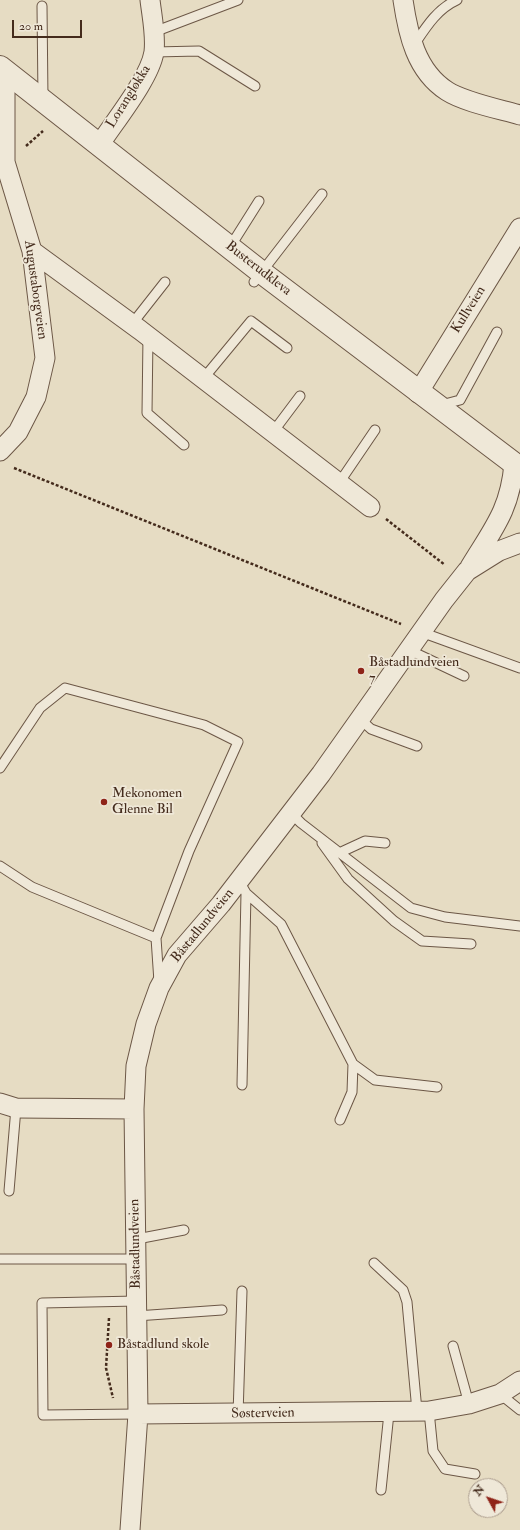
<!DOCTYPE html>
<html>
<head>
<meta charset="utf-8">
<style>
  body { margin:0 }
  #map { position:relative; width:520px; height:1530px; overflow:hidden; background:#e6dcc3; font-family:"IM FELL Double Pica",serif }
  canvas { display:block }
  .north { position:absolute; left:468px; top:1478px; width:40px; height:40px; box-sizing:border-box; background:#efe8d8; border:1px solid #ab9c8d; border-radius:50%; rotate:310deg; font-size:11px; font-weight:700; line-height:16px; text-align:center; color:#442b1c }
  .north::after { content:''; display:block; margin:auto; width:14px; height:18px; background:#8f2418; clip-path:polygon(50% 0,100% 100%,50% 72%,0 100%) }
  .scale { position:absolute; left:12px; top:20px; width:70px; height:18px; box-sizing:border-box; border:2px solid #442b1c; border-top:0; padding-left:5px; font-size:12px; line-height:14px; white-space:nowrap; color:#442b1c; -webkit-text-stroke:3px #efe8d8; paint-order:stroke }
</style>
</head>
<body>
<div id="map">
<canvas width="520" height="1530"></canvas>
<div class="north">N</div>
<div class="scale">20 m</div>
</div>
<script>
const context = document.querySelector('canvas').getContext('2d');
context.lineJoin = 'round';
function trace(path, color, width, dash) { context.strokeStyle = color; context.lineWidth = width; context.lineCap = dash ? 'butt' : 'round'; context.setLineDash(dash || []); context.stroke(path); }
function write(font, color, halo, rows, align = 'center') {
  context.font = font + ' "IM FELL Double Pica",serif'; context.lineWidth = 3.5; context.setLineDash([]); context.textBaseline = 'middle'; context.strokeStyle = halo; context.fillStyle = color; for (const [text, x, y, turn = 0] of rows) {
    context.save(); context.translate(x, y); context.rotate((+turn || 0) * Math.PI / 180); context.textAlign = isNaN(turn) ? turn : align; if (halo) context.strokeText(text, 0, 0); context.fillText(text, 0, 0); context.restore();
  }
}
const service = new Path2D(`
  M42,6l1,93
  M154,32l84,-32
  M414,45c12,-18 23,-36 43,-45
  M154,52l45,-1 56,35
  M230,247l29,-46
  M254,282l68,-88
  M132,324l33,-42
  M148,336l-1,77 37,32
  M203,379l48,-58 36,27
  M441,405l19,-5 37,-68
  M273,432l27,-36
  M339,483l36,-53
  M421,632l99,36
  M409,650l55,26
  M360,719l11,10 46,17
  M0,768l40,-60 25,-20 139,37 34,17 -49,109 -33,87 3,44
  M291,813l10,10 110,85 34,9 75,9
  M322,843l26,36 46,42 28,20 49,3
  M339,853l26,-12 20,2
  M0,866l32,21 124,51
  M239,881l7,12 35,31 72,140 -1,28 -12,28
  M353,1064l22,16 62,7
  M242,1085l4,-192
  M9,1191l7,-83
  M137,1239l47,-9
  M0,1259h137
  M374,1263l29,27 4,12 10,109
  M137,1301l-95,2 1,112 95,-1
  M136,1316l86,-6
  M453,1346l16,58
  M500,1394l20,16
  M429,1411l4,40 12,18 30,5
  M238,1415l4,-124
  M381,1490l8,-77`);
const minor = new Path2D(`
  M403,0c5,34 13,71 44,91 17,11 52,18 73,24
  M100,144c15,-23 50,-66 54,-92 2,-17 -2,-35 -4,-52
  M32,251l108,79 230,177
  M418,393l102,-165
  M0,451l18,-19 18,-35 9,-39 -13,-107 -27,-89v-92
  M470,567c23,-38 40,-57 44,-103
  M0,1103l16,5 118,1
  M138,1414l291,-3 40,-7 31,-10 20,-13
  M130,1530l8,-116 -4,-305 2,-43 10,-42 13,-36 18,-33 44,-51 100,-130 123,-174 23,-29 32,-20 21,-8`);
const tertiary = new Path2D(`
  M0,67l261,205 259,196`);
trace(service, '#6c5746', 11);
trace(minor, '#6c5746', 21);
trace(tertiary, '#6c5746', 24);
trace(new Path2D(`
  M26,146l17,-15
  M14,468l387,156
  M386,519l59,46
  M109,1318l-3,50 7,30`), '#442b1c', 2.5, [3, 2]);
trace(service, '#efe8d8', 9);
trace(minor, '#efe8d8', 19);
trace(tertiary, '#efe8d8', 22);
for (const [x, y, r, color] of [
  [361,671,4,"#8f2418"],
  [104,802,4,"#8f2418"],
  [109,1345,4,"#8f2418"]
]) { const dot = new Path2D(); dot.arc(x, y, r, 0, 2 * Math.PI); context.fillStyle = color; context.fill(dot); trace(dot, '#efe8d8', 1.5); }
write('14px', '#442b1c', '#efe8d8', [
  ["Lorangløkka",129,97,-58],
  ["Busterudkleva",258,269,38],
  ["Augustaborgveien",35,290,82],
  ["Kullveien",469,310,-58],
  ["Båstadlundveien",203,926,-51],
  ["Båstadlundveien",136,1244,-91],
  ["Søsterveien",263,1414,-1]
]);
write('14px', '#442b1c', '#efe8d8', [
  ["Båstadlundveien",369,663],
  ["7",369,679],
  ["Mekonomen",112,794],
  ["Glenne Bil",112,810],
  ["Båstadlund skole",117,1345]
], 'left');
</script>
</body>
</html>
